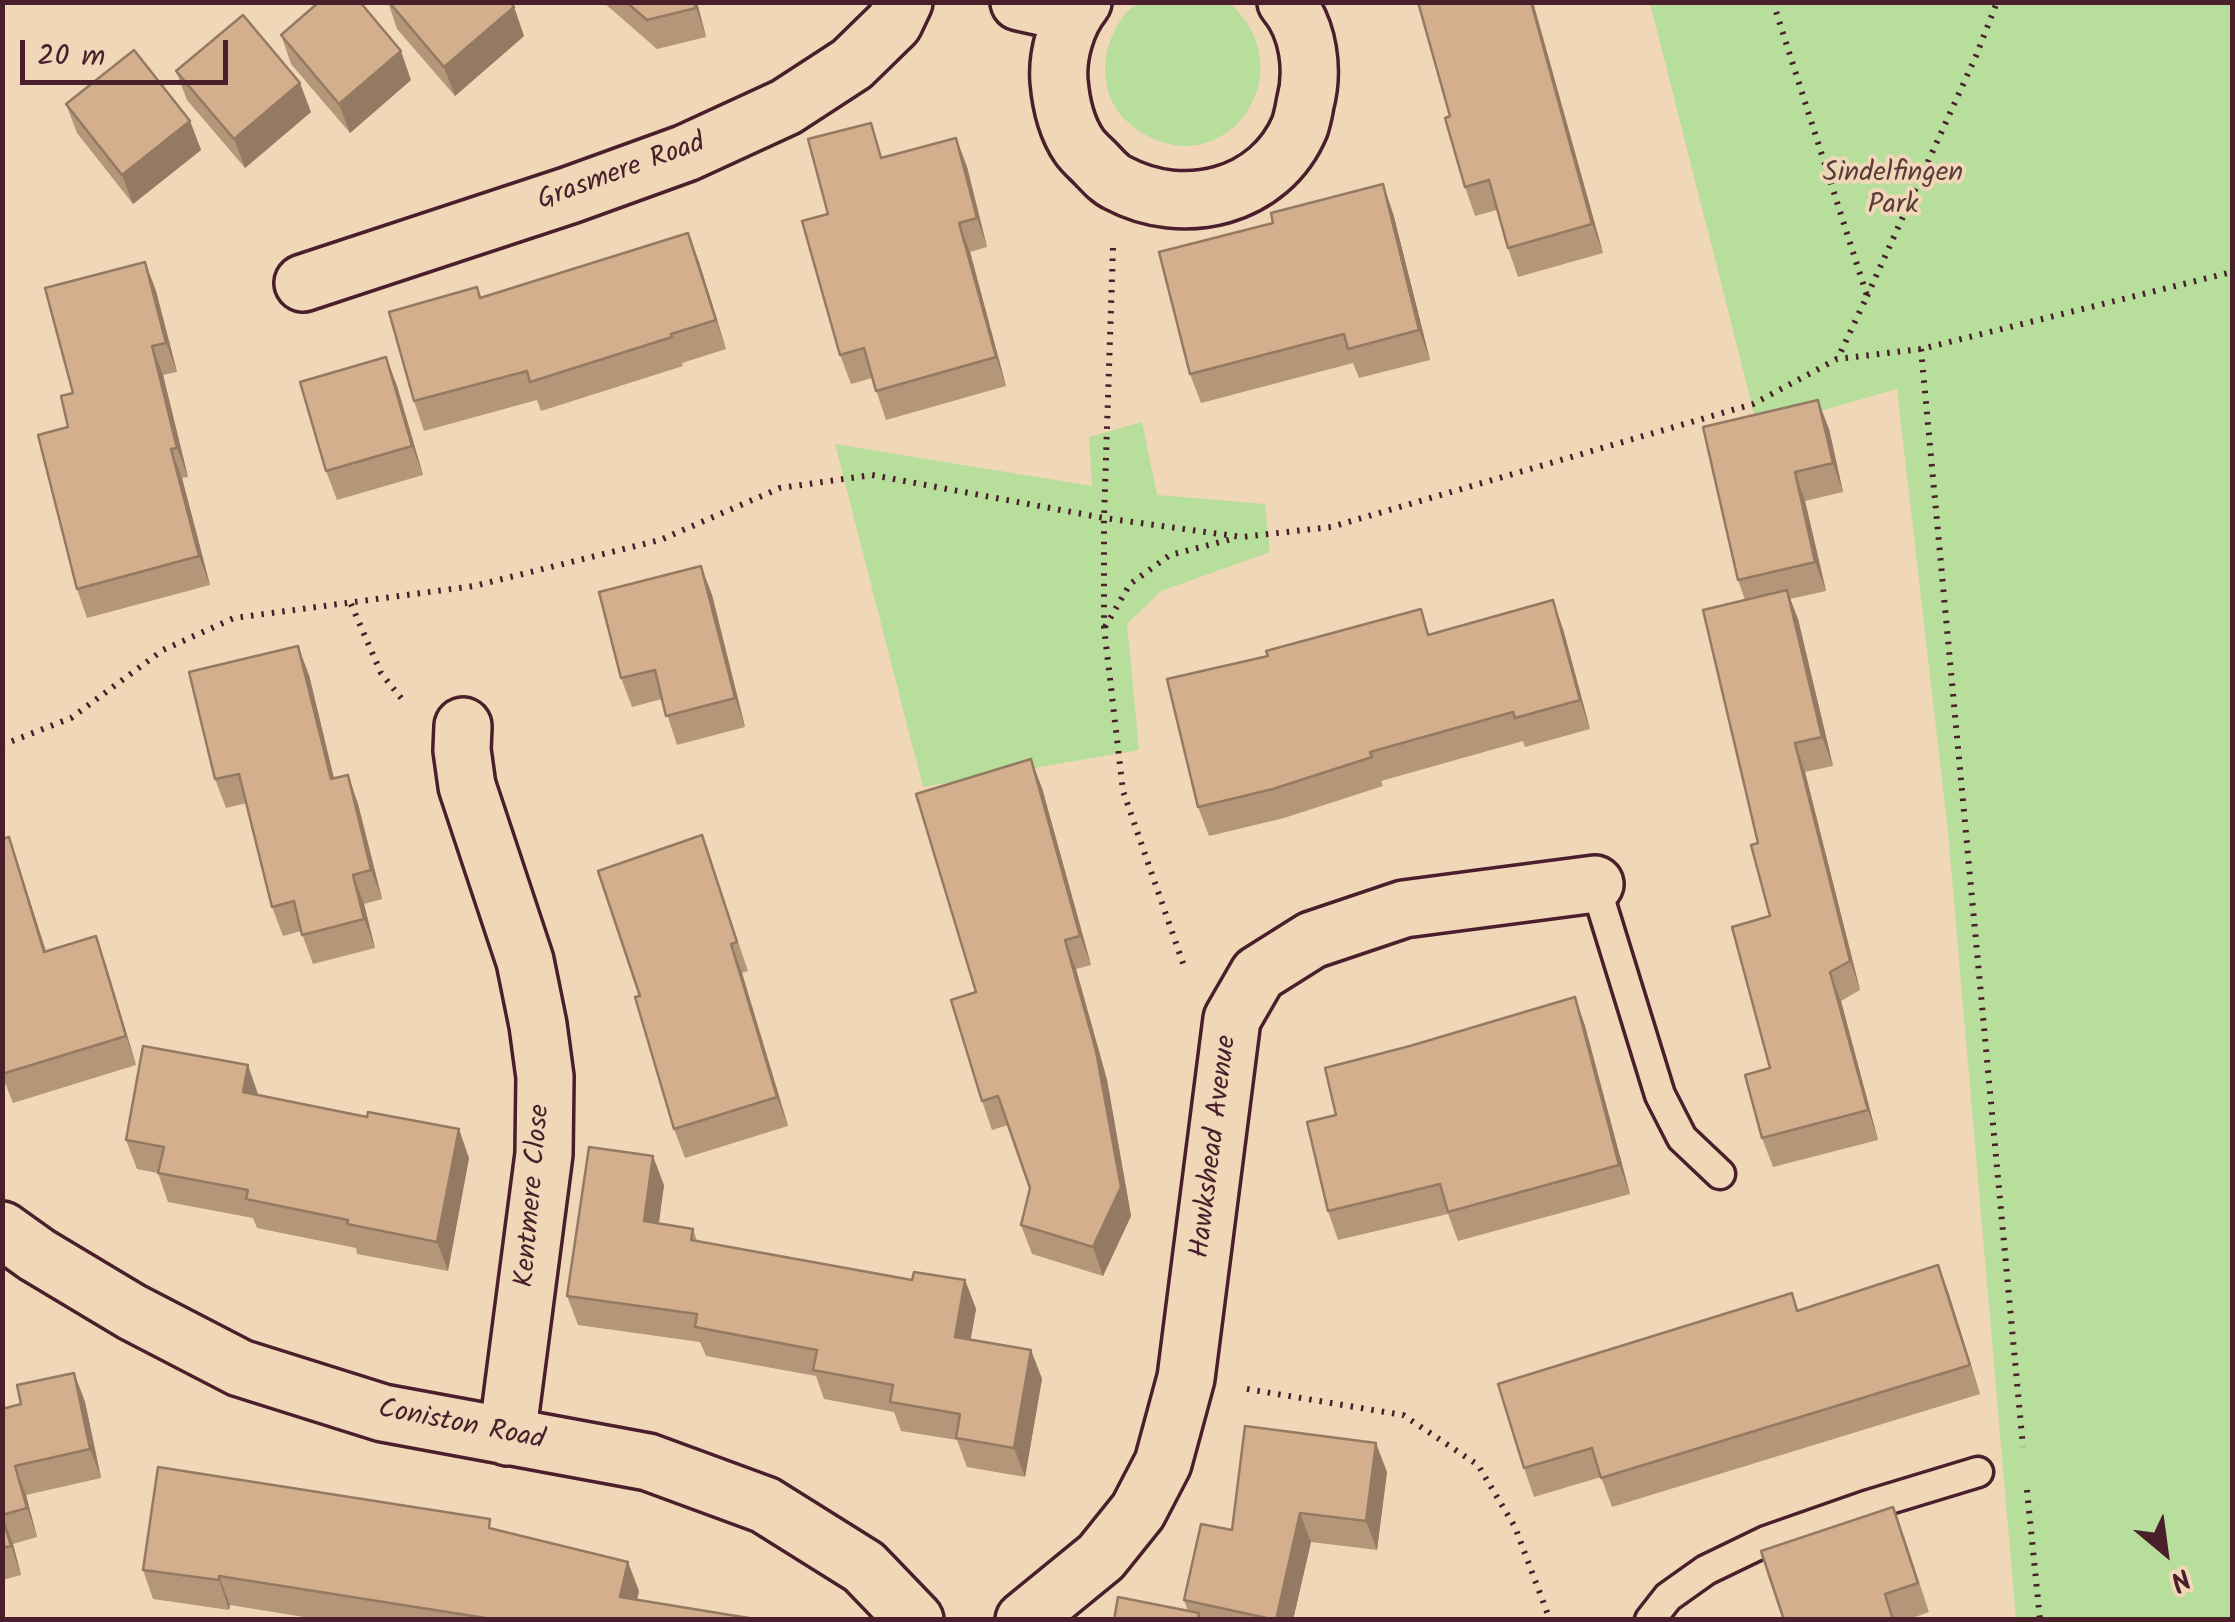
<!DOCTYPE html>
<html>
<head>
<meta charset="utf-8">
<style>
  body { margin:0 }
  #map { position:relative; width:2235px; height:1622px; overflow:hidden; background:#f0d7b8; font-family:Kalam,sans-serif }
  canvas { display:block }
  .frame { position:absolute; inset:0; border:5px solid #4a1f2b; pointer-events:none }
  .north { position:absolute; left:2115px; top:1502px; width:100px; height:100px; -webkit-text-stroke:8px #f0d7b8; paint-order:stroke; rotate:151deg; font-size:28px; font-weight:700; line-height:40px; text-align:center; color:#4a1f2b }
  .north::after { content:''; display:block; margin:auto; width:35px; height:45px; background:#4a1f2b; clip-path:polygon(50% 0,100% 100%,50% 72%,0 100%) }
  .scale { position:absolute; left:20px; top:40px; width:208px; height:45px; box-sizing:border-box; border:5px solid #4a1f2b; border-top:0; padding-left:12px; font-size:30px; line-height:35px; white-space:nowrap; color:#4a1f2b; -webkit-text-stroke:8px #f0d7b8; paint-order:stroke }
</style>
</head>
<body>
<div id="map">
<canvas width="2235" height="1622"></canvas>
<div class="frame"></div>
<div class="north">N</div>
<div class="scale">20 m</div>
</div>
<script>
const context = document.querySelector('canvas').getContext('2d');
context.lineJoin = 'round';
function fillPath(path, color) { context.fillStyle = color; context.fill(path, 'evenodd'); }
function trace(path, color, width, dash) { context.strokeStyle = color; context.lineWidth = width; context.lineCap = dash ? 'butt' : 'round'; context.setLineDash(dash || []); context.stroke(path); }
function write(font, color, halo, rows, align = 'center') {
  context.font = font + ' Kalam,sans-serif'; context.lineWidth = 8; context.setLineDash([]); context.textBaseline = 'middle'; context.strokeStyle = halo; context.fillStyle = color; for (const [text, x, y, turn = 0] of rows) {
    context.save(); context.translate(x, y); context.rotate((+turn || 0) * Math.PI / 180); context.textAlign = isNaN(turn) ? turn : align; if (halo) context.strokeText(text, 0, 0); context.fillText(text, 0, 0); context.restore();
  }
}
fillPath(new Path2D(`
  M1228,2c79,67 0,181 -84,132 -10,-6 -21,-15 -28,-25 -17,-29 -13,-61 4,-88 5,-8 14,-17 23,-19 7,-1 16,0 23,0 21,0 42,0 62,0z
  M1650,3h582v1616h-216l-68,-787 -51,-443 -139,40z
  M1142,422l15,73 108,9 5,48 -109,39 -34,33 12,126 -216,37 -88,-343 257,42 -3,-49z`), '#b7de9a');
const service = new Path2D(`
  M1595,884l65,211 22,43 38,36
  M1650,1620l18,-23 38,-27 60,-29 100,-35 112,-34`);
const minor = new Path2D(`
  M1019,2l54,12
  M1083,2c-17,21 -26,53 -24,79 2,23 7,46 20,65 4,6 11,12 16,17 7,7 14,16 23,20 65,35 152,15 182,-57 2,-7 4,-15 5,-22 9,-33 4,-75 -19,-102
  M303,283l267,-88 116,-42 100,-46 66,-43 42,-41 10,-21
  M463,726l-1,24 5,36 58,175 13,64 7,52 -1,77 -37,283
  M2,1230l35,25 95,57 108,56 143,45 265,49 117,43 99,62 51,53
  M1024,1620l77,-63 37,-46 25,-48 23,-85 46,-359 26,-45 54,-34 92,-31 191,-25`);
trace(service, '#4a1f2b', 35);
trace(minor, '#4a1f2b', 62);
trace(new Path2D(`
  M1773,2l94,294 -29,62
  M1113,248l-9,270v109l19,164 62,178
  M1867,296l109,-240 21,-54
  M1921,349l102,1098
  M351,604l30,69 24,30
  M1105,627l25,-43 40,-29 66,-17
  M2,745l69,-27 92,-68 71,-32 240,-32 186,-46 120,-52 92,-13 232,43 138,19 89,-10 422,-123 84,-45 84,-10 311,-77
  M1247,1389l156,26 75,50 37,62 35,93
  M2027,1490l13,130`), '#4a1f2b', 6, [2.5, 8]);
trace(service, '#f0d7b8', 28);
trace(minor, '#f0d7b8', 55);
fillPath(new Path2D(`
  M388,2h122l4,5 10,29 -69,60 -58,-67z
  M603,2h94l9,35 -49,12z
  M1533,2l70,251 -85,24 -10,-29 -11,-38 -22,6 -10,-29 -15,-71z
  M281,35l130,45 -61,53 -59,-69z
  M176,71l135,41 -66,56 -58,-68z
  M66,104l124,17 11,29 -68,54 -56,-71z
  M956,138l11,29 20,80 -17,5 36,134 -120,34 -14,-42 -21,6 -11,-29 -12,-141z
  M1393,213l37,147 -71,18 -6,-15 -152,40 -11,-29z
  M145,262l11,29 21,81 -14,3 25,102 -6,1 28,107 -123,33 -10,-29 -9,-162 5,-34z
  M699,262l27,87 -44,14 1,3 -142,45 -4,-11 -113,31 -10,-30 63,-114 4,11z
  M386,357l11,29 26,89 -86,25 -11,-29z
  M1703,427l126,2 14,63 -38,9 21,90 -36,8 8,20 35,147 -28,6 55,218 -19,11 37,139 -105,27 -11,-29 8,-70v-152l-12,-73 -13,-243 -7,-20z
  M701,566l11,29 33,132 -68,18 -15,-46 -30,8 -11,-29z
  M1563,629l27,100 -65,18 -2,-6 -142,40 2,5 -99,32 -75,18 -11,-29 233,-172z
  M309,675l25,103 14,-3 10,29 24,95 -18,5 11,44 -62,16 -12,-33 -18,5 -11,-29 -25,-104 -21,5 -11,-29z
  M1042,788l49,177 -15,4 31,111 24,136 -28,60 -71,-22 -11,-29 9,-37 -22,-63 -16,5 -10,-29z
  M702,835l46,136 -6,2 46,153 -103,32 -11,-29 -34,-133z
  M9,837l37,114 60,14 30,100 -123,38 -11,-28v-236z
  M1575,997l10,29 45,168 -172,47 -10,-27 -110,26 -10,-29 8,-96 74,-69z
  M258,1094v2l211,62 -21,113 -91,-17 -1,-6 -99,-20 -4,-10 -85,-16 -10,-29 -21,-4 -11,-29z
  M664,1185l-5,38 34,6 4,12 215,39h53l11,29 -6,31 61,10 11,29 -17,98 -58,-10 -10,-27 -56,-9 -7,-19 -70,-13 -8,-23 -110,-20 -6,-14 -122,-17 -11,-29z
  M1938,1265l42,129 -368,113 -11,-30 -67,20 -10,-29 268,-175 6,17z
  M74,1373l11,29 16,76 -75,17 11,42 -24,7 8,31 -19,5v-171l19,-5z
  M1387,1472l-10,78 -66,-8 -18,78h-179l74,-9 -4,-11 48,-70z
  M494,1529l145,62 -2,9 124,20h-439l-92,-15 -1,5 -76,-11 -10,-29z
  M1904,1536l25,76 -22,8h-123z`), '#b59679');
fillPath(new Path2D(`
  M694,2h3l9,35z
  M1531,2h2l70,251 -11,-29z
  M514,7l10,29 -69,60 -11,-29z
  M401,51l10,29 -61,53 -11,-29z
  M300,83l11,29 -66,56 -11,-29z
  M190,121l11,29 -68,54 -11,-29z
  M956,138l11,29 20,80 -10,-29z
  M1383,184l10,29 37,147 -11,-30z
  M959,223l11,29 36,134 -10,-29z
  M688,233l11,29 27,87 -10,-29z
  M145,262l11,29 21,81 -11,-29z
  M152,346l11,29 25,102 -11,-29z
  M386,357l11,29 26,89 -11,-29z
  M1818,400l11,29 14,63 -10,-29z
  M171,449l11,29 28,107 -11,-29z
  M1795,472l10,29 21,90 -11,-29z
  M701,566l11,29 33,132 -10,-29z
  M1787,590l11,29 35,147 -11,-29z
  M1553,600l10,29 27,100 -10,-29z
  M298,646l11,29 32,133 -10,-29z
  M1795,743l10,29 55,218 -10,-29z
  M1031,759l11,29 49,177 -11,-29z
  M348,775l10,29 24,95 -11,-29z
  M9,837l10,29 36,115 -11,-29z
  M353,875l11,29 11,44 -11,-29z
  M96,936l10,29 30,100 -10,-29z
  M1065,940l11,29 31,111 24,136 -28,60 -10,-29z
  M731,944l11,29 46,153 -11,-29z
  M1830,972l11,29 37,139 -10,-30z
  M1575,997l10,29 45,168 -11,-29z
  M248,1065l10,29 -5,28 -10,-30z
  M459,1129l10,29 -21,113 -11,-29z
  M653,1156l11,29 -9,65 -11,-29z
  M1938,1265l11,29 31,100 -10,-29z
  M965,1280l11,29 -10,57 -11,-29z
  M1031,1350l11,29 -17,98 -11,-29z
  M74,1373l11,29 16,76 -11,-29z
  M1376,1443l11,29 -10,78 -11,-29z
  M15,1466l11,29 11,42 -10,-29z
  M1300,1513l11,29 -18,78h-17z
  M2,1516l11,28 8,31 -10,-29z
  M628,1562l11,29 -7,29 -12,-23z
  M219,1576l11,29 -1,5 -10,-30z`), '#947a63');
const building = new Path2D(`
  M319,2h41l41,49 -62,53 -58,-69z
  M389,2h121l4,5 -70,60z
  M626,2h68l2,6 -49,12z
  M1418,2h113l61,222 -84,24 -19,-68 -24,7 -20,-69 5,-2z
  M243,15l57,68 -66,56 -58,-68z
  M134,50l56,71 -68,54 -56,-71z
  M871,123l10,35 75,-20 21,80 -18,5 37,134 -120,34 -12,-43 -24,7 -38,-134 26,-7 -20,-75z
  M1383,184l36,146 -71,19 -4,-15 -154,40 -31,-122 114,-29 -2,-10z
  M688,233l28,87 -45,14 1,3 -142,45 -3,-11 -113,30 -25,-89 88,-25 3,11z
  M145,262l21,81 -14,3 25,102 -6,1 28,107 -122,33 -39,-154 30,-8 -7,-31 12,-3 -28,-105z
  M386,357l26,89 -86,25 -26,-89z
  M1818,400l15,63 -38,9 20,90 -77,18 -35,-153z
  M701,566l34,132 -69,18 -11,-46 -34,8 -22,-86z
  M1787,590l35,147 -27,6 55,218 -20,11 38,138 -106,28 -17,-63 25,-7 -38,-141 38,-11 -19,-71 7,-2 -55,-233z
  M1553,600l27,100 -65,18 -2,-6 -143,40 2,5 -99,32 -75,18 -31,-128 101,-23 -2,-5 155,-42 7,26z
  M298,646l33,133 17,-4 23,95 -18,5 11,44 -62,16 -8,-34 -22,6 -33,-133 -24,5 -26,-107z
  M1031,759l49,177 -15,4 31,111 25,136 -28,60 -72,-22 9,-37 -32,-92 -16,5 -31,-101 25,-8 -60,-198z
  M702,835l35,107 -6,2 46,153 -103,32 -39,-132 5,-1 -42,-125z
  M9,837l35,115 52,-16 30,100 -124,38v-235z
  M1575,997l44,168 -171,47 -8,-28 -112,27 -21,-89 29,-7 -11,-47 85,-22z
  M143,1046l105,19 -5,27 124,25 1,-5 91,17 -22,113 -90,-18 1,-4 -102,-21 2,-9 -90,-17 6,-26 -38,-7z
  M589,1147l64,9 -9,65 49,8 -2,11 221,40 2,-8 51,8 -10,57 76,13 -17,98 -58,-10 4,-24 -70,-12 3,-17 -80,-15 4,-20 -122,-23 2,-13 -130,-18z
  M1938,1265l32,100 -369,113 -9,-30 -68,20 -26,-84 294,-91 5,18z
  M74,1373l16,76 -75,17 12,42 -25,7v-106l19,-5 -4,-19z
  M1245,1426l131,17 -10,78 -66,-8 -24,107 -92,-20 17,-76 31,6z
  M158,1467l332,52 -1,9 139,34 -8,35 141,23h-263l-279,-44v4l-76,-10z
  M1893,1507l25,76 -33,11 8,26h-109l-23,-69z
  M2,1516l9,30 -9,2z
  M1118,1597l81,16 -1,7h-84z`);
fillPath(building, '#d3af8d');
trace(building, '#947a63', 2.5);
write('28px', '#4a1f2b', '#f0d7b8', [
  ["Grasmere Road",622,174,-20],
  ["Hawkshead Avenue",1216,1147,-83],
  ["Kentmere Close",535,1196,-85],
  ["Coniston Road",461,1427,11]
]);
write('28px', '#5a3c3c', '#f0d7b8', [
  ["Sindelfingen",1893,175],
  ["Park",1893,207]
]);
</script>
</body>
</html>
